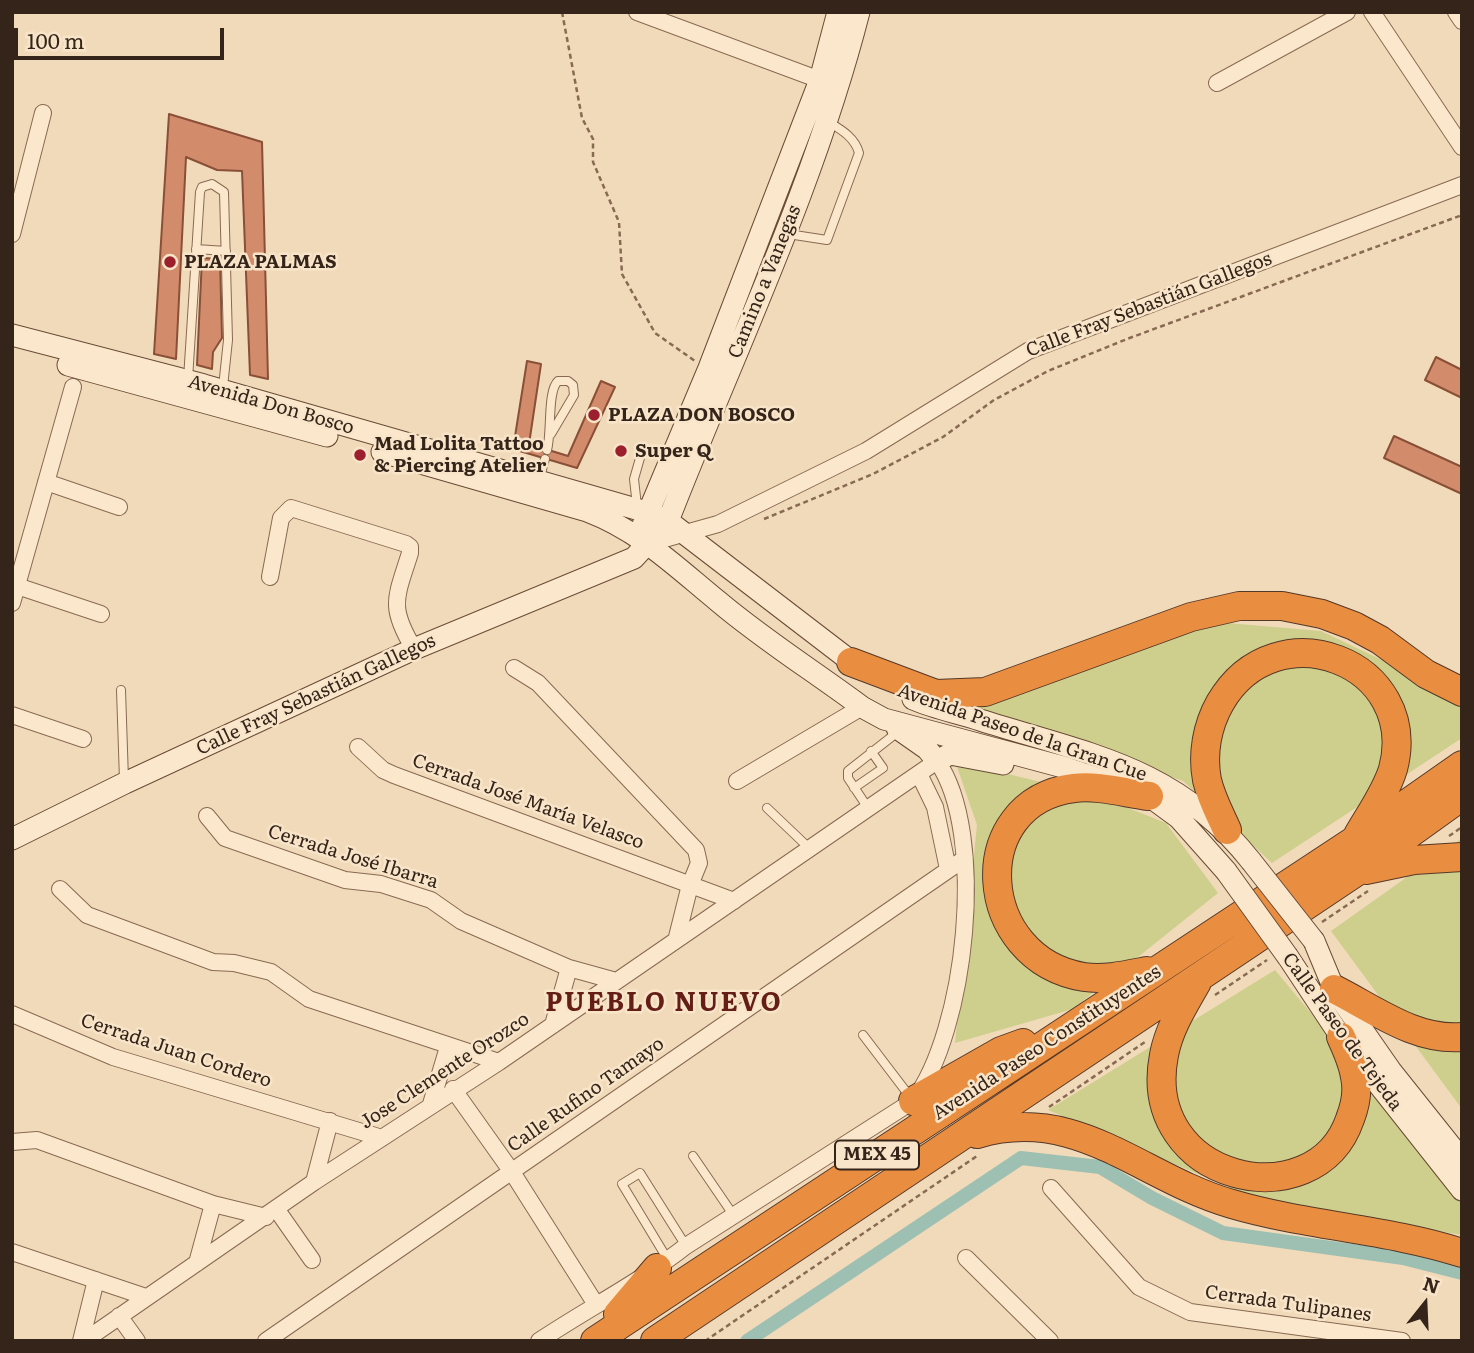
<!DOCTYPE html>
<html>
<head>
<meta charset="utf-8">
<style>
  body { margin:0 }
  #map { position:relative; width:1474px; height:1353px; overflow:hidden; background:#f1dab9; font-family:Literata,serif }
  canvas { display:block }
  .frame { position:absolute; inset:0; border:14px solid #352419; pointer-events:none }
  .north { position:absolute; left:1390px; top:1269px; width:70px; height:70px; -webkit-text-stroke:5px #f8e5c9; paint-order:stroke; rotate:18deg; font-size:19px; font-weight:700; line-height:28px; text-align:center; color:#352419 }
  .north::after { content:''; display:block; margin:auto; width:24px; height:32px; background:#352419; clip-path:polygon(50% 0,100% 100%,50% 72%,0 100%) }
  .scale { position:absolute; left:14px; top:28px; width:210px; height:32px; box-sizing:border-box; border:4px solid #352419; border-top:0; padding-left:9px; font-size:21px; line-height:24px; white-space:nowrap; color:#352419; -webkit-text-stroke:5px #f8e5c9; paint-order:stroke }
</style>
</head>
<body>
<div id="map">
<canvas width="1474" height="1353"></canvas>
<div class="frame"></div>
<div class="north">N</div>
<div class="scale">100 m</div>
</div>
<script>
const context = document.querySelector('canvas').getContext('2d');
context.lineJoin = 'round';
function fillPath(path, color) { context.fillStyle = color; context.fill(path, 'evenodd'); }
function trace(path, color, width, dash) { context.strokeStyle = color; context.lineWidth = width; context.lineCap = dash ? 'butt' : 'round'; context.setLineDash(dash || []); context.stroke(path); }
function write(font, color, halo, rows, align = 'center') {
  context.font = font + ' Literata,serif'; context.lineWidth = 5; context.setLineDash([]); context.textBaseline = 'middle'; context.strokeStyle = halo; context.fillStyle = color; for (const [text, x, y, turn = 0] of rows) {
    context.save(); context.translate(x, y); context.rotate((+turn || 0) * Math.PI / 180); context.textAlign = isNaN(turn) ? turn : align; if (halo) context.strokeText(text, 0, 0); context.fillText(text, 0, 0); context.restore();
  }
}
fillPath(new Path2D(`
  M1204,621l117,10 141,67v40l-190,125 -89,-82 -220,-76z
  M955,761l143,35 68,27 52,70 -145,116 -118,34 22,-218z
  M1462,838v271l-131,-178z
  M1275,970l187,224v41l-194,-31 -220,-94z`), '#cecf8d');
trace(new Path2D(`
  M747,1341l274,-183 79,9 52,31 71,35 180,25 59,15`), '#9ec0b3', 14);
const building = new Path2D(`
  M169,114l93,28 6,237 -18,-4 -8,-204 -25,-1 -31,-13 -10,202 -22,-5z
  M202,258l18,1 2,79 -9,14 -1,17 -15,-4z
  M1436,357l26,13v28l-37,-18z
  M527,361l14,3 -12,80 39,12 33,-75 14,6 -38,81 -64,-19z
  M1394,436l68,31v27l-78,-36z`);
fillPath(building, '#d28c6c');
trace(building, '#894f37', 2);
const lane = new Path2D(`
  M788,234l39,6 32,-87c-4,-16 -19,-24 -32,-32
  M196,249l30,2
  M188,379l12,-187 2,-5 10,-3 12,8 4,148 -5,47
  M547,450c5,-17 0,-59 11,-69h10l5,4 1,10 -23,39
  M539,480l6,-21
  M637,506l-3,-27 6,-21
  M121,690l3,90
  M854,788l29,-20 -12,-17
  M767,808l41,39
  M868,808l-20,-30v-7l51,-40
  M863,1035l48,63
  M693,1156l41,60
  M668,1260l-46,-76 18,-11 46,73`);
const street = new Path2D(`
  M637,12l183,68
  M1372,12l90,135
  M1456,12l6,9
  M1217,83l130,-71
  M12,234l31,-121
  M46,482l73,25
  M650,543l68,-19 148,-73 162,-100 434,-166
  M270,577l11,-59 10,-10 115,36 4,3v6c-14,45 -22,53 4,96
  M17,586l84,28
  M12,603l61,-216
  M514,668l24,15 158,167 3,13 -9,22 -13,52
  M12,715l71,24
  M358,747l25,23 11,5 340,126
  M919,774l16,33 13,62
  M737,781l125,-74
  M207,816l18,22 120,42 36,4 50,16 30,21 108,47 47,13
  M60,889l27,26 126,47 21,1 37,9 38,27 190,63
  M12,1014l101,43 269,81
  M553,1025l16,-57
  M453,1089l59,83 83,131
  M431,1104l17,-57
  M12,1142l25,-2 176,64 53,13
  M314,1182l16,-61
  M1051,1188l88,99 51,25 212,29
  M277,1210l35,50
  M12,1252l134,45
  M966,1258l84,83
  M197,1263l16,-59
  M119,1316l18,25
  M81,1341l15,-61
  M84,1341l230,-159 185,-120 438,-301c51,73 29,271 -24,340l-227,145c-46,36 -99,63 -147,95
  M266,1341l698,-482`);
const secondary = new Path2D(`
  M12,335l192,50 446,128 18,8 193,148
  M68,365l259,71
  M382,452l205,59c53,20 89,56 132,91 45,38 96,70 143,105l22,12 179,48 86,29 30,22 47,53
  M643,525l66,-157 111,-288 18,-68
  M913,699c21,9 45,14 67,21 108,34 197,47 271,141
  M897,728l30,21 10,12 13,-7 53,10
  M12,839l113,-56 289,-134 220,-91 34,-37c66,-169 146,-333 191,-509
  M1314,941l20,48 57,82 71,89
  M1288,957l53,80 121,153`);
const highway = new Path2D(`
  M851,662l85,32 49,-2 206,-75 48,-11h43l40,8 32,12 26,14 46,34 36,18
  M1227,830c-7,-16 -16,-32 -20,-50 -5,-26 0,-54 13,-77 56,-97 201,-40 173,66 -7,23 -23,45 -35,66
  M1366,870l48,-10 48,-3
  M1147,971c-21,4 -42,9 -63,6 -109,-18 -119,-175 -10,-189 24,-3 51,5 75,8
  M1197,982c-13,23 -28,46 -33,73 -25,127 151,166 186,64 5,-13 8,-29 5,-42 -2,-14 -8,-27 -14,-40
  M1334,989c40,20 81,52 128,48
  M913,1101l88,-50 22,-8
  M977,1134c101,-30 164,44 255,70 75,22 155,25 230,49
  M618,1314l39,-46
  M595,1341l760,-501 107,-75
  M655,1341l701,-469 106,-76`);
trace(lane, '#886a53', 10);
trace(street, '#886a53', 18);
trace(secondary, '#694b36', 23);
trace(highway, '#553828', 30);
trace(new Path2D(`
  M562,12l20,106 11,21v23l26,60 3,52 33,59 40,28
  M764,519l109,-45 70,-37 51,-37 54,-29 79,-32 335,-124
  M1449,836l13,-9
  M1322,922l46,-31
  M1215,995l52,-35
  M1049,1107l96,-65
  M705,1341l272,-185`), '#886a53', 2.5, [5, 3.5]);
trace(lane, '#fbe8cc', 8);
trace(street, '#fbe8cc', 16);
trace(secondary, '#fbe8cc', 21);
trace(highway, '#e98e41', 28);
const secondaryBridge = new Path2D(`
  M1251,861l63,80
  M1226,871l62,86`);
trace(secondaryBridge, '#694b36', 23, []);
trace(secondaryBridge, '#fbe8cc', 21);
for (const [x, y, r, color] of [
  [170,262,7,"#9b1f2c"],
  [594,415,7,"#9b1f2c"],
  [621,451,7,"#9b1f2c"],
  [360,455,7,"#9b1f2c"]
]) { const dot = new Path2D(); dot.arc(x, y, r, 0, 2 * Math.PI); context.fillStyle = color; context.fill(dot); trace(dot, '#f8e5c9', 2.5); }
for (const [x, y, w] of [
  [877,1155,84]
]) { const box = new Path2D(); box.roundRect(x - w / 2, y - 14.5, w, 29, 5); context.fillStyle = '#f8e5c9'; context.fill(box); trace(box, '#352419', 2); }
write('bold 18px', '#352419', null, [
  ["MEX 45",877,1155]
]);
write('bold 19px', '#352419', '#f8e5c9', [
  ["PLAZA PALMAS",184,262],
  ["PLAZA DON BOSCO",608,415],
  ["Mad Lolita Tattoo",374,444],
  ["& Piercing Atelier",374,466],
  ["Super Q",635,451]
], 'left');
write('19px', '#352419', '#f8e5c9', [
  ["Camino a Vanegas",765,282,-68],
  ["Calle Fray Sebastián Gallegos",1149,305,-21],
  ["Avenida Don Bosco",271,405,16],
  ["Calle Fray Sebastián Gallegos",316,695,-25],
  ["Avenida Paseo de la Gran Cue",1022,733,19],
  ["Cerrada José María Velasco",528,802,20],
  ["Cerrada José Ibarra",353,857,17],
  ["Calle Paseo de Tejeda",1342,1032,54],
  ["Avenida Paseo Constituyentes",1047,1043,-33],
  ["Cerrada Juan Cordero",176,1051,18],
  ["Jose Clemente Orozco",445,1071,-33],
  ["Calle Rufino Tamayo",586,1095,-35],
  ["Cerrada Tulipanes",1288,1304,8]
]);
context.letterSpacing = '2px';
write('bold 26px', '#651e16', '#f8e5c9', [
  ["PUEBLO NUEVO",664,1003]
]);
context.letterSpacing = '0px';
</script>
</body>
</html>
